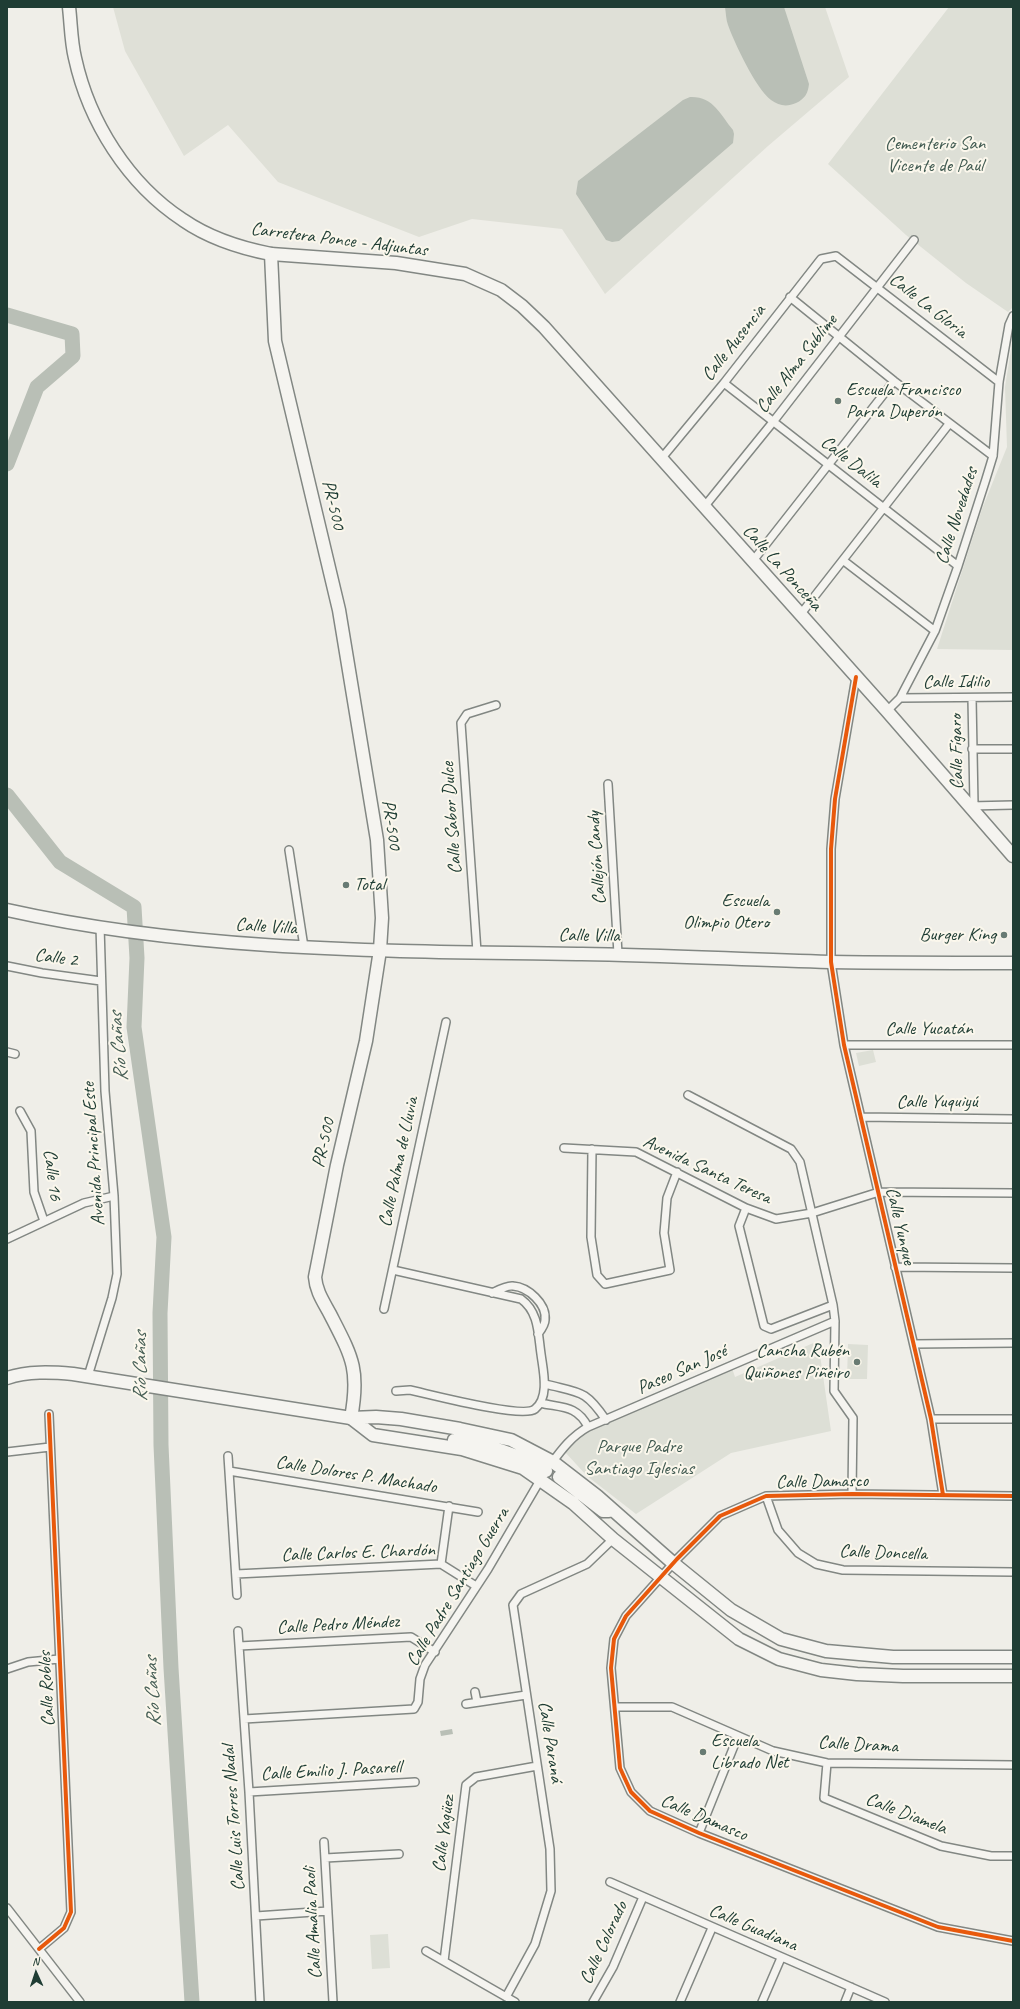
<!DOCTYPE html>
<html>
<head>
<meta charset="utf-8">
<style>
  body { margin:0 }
  #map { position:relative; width:1020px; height:2009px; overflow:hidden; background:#efeee8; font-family:Caveat,sans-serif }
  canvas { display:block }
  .frame { position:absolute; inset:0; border:8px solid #1f3d34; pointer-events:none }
  .north { position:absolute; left:16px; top:1953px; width:40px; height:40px; -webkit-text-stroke:3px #fbf7ec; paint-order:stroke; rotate:357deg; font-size:11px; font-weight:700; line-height:16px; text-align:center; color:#1f3d34 }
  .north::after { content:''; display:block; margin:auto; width:14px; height:18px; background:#1f3d34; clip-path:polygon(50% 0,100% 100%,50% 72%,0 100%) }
</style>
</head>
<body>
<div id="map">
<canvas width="1020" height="2009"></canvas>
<div class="frame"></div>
<div class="north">N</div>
</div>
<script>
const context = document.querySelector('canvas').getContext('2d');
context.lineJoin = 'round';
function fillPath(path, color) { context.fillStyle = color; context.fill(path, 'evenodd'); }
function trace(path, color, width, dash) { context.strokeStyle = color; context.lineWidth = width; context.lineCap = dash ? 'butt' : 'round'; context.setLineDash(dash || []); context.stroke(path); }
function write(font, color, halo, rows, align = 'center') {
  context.font = font + ' Caveat,sans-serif'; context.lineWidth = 4; context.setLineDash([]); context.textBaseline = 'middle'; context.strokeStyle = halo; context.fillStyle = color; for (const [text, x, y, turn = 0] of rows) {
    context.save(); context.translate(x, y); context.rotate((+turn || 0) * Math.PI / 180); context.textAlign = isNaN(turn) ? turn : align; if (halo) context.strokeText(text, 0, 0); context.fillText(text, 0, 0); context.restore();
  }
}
fillPath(new Path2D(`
  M113,7h712l24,70 -81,69 -163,148 -43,-65 -90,-10 -53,18 -141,-55 -50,-57 -44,31 -59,-105z`), '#dfe0d7');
fillPath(new Path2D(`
  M949,7h64v300l-5,5 -42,-29 -60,-48 -78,-71z
  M1013,337v313l-76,-1 45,-140 25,-62 -2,-60z
  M873,1050l3,12 -17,4 -3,-13z
  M818,1341l13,90 -100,22 -95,61 -49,-38 -22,-24 2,-7 12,-10 153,-67 3,9z
  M848,1344l20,1 -1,34h-20z
  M388,1934l2,34 -18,1 -2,-34z`), '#dddfd6');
fillPath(new Path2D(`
  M725,7h59l25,77c-1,9 -4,15 -13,19 -9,4 -17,3 -25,-3 -15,-11 -37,-58 -43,-75 -2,-5 -2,-12 -3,-18z
  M690,97c23,-1 30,17 43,33l1,4 -1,9 -114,98 -7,1 -6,-2 -30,-46 2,-13 105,-81z
  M452,1729l1,5 -12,2 -1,-5z`), '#b9bfb6');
trace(new Path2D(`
  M7,315l65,19 1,22 -36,31 -30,77
  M7,795l53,67 74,45 3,51 -3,69 30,210 -4,76 1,132 10,223 21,334`), '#b9bfb6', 15);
const minor = new Path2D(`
  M790,297l104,84 99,75
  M724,383l234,183
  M661,459l63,-76 97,-124 15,-3 163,126
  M704,507l69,-85 141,-182
  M844,561l91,70
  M752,562l142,-181
  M800,615l149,-191
  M856,677l-21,122 -4,50v113l13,83 87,374 12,76
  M900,698l113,-1
  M972,698l2,107
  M887,711l13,-13 35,-67 23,-65 28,-87 7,-23 6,-74 10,-57 4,-9
  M972,749h41
  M608,784l10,170
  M970,806l43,-1
  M289,850l15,97
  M477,952l-16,-229 6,-9 29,-9
  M7,966l35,7 59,8
  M844,1045h169
  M7,1052l8,2
  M688,1095l103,54 9,13 33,143 2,16 -1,70 19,27 -1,76
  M20,1111l11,20 3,61 10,29
  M861,1117l152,2
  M564,1148l72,4 110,56 30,11 36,-6 67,-21 134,1
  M592,1149l-1,88 6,38 8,9 65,-14 -6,-37 3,-35 10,-26
  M746,1208l-7,18 25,100 7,3 62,-24
  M7,1239l77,-36 30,-7
  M895,1267l118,1
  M393,1270l128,29c18,13 17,35 20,55 2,16 9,43 -6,55 -12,10 -106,-15 -125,-19l-14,1
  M492,1293c6,-3 15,-8 21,-7 15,1 34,18 32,34 0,5 -4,10 -7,14
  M384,1309l62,-287
  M914,1344l99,-1
  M88,1376l24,-78 5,-24 -3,-78 -9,-105 -5,-165
  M545,1384c35,9 40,5 61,36
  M540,1403c22,5 37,2 48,24
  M931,1419h82
  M7,1452l43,-5
  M228,1456l9,139
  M551,1464c11,-15 21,-28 37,-37l247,-106
  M229,1471l249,41
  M766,1496l12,34 20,23 18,11 27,6 170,2
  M1013,1496l-161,-2 -86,2 -46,20 -43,43 -51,57 -12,23 -3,29 9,100 11,24 19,19 49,22 239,94 75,14
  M441,1564l8,-58
  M236,1574l205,-10 35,22
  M238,1631l11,161 11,210
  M239,1646l172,-9 24,15
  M7,1669l21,-7 31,-3
  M475,1692l2,10
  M466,1704l60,-9
  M615,1707h57l101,44 54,12 186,2
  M244,1719l170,-10 4,-7 2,-23 5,-14 63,-96 54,-92
  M827,1763l-3,35 117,48 50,10h22
  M249,1792l166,-10
  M699,1833l39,-97
  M324,1842l9,160
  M325,1858l74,-4
  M610,1882l275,120
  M7,1908l73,94
  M256,1916l72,-5
  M39,1949l25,-21 7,-16 -22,-498
  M426,1951l89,51
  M444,1961l22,-176 10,-8 61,-11
  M506,1997l29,-53 16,-53 -1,-42 -37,-244 8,-11 66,-30 26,-25
  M593,2002l20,-35 30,-70
  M680,2002l32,-74
  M762,2002l19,-44
  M845,2002l6,-15`);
const primary = new Path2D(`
  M271,254l125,9 69,11 36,16 21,16 22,21 343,384 126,145
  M7,910c188,42 383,41 575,44 83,1 166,6 248,8 61,1 122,1 183,1
  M351,1418l22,17 89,14 61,19 50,35 40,36 126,100 40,20 42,11 36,4 46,2h110
  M351,1418l25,-1 25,2 59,10 51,11 42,22 44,34 76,67 58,47 50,29 45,12 67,6h120
  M454,1440c33,4 64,14 92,31
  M559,1477l44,34h6`);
const trunk = new Path2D(`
  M7,1378c21,-7 44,-6 66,-4l278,44c9,-49 1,-61 -21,-104 -7,-13 -14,-23 -15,-37l22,-112 29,-124 14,-91 2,-32 -5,-78 -38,-230 -64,-269 -4,-87c-31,-6 -62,-16 -88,-34 -55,-36 -94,-98 -108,-162 -4,-16 -4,-34 -6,-51`);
trace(minor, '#828783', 10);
trace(primary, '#828783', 15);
trace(trunk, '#828783', 15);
trace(minor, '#f5f4f0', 7);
trace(primary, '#f5f4f0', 12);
trace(trunk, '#f5f4f0', 12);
trace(new Path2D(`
  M856,677l-21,122 -4,50v113l13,83 87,374 12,76
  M1013,1496l-161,-2 -86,2 -46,20 -43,43 -51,57 -12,23 -3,29 9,100 11,24 19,19 49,22 239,94 75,14
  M39,1949l25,-21 7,-16 -22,-498`), '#e8590c', 4);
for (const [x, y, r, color] of [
  [838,401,4,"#687b73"],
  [346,885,4,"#687b73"],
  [777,912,4,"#687b73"],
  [1004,935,4,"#687b73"],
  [857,1362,4,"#687b73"],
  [703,1752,4,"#687b73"]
]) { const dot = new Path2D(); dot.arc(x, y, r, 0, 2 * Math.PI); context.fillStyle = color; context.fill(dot); trace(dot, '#fbf7ec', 1.5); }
write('19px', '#425b52', '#fbf7ec', [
  ["Cementerio San",935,144],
  ["Vicente de Paúl",935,166],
  ["Parque Padre",639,1447],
  ["Santiago Iglesias",639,1469]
]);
write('19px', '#1f3d34', '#fbf7ec', [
  ["Carretera Ponce - Adjuntas",339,240,7],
  ["Calle La Gloria",928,306,38],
  ["Calle Ausencia",734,343,-52],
  ["Calle Alma Sublime",797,364,-52],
  ["Calle Dalila",851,462,38],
  ["PR-500",333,505,77],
  ["Calle Novedades",957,516,-72],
  ["Calle La Ponceña",782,568,48],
  ["Calle Idilio",956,682],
  ["Calle Fígaro",957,752,-91],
  ["Calle Sabor Dulce",452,818,-94],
  ["PR-500",391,825,82],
  ["Callejón Candy",597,858,-94],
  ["Calle Villa",266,927,4],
  ["Calle Villa",589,936,1],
  ["Calle 2",56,958,8],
  ["Calle Yucatán",929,1029],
  ["Calle Yuquiyú",937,1102],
  ["PR-500",324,1143,-77],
  ["Avenida Principal Este",94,1154,-94],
  ["Calle Palma de Lluvia",399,1162,-78],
  ["Avenida Santa Teresa",707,1170,25],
  ["Calle 16",52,1175,83],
  ["Calle Yunque",900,1226,77],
  ["Paseo San José",682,1370,-24],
  ["Calle Dolores P. Machado",356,1475,9],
  ["Calle Damasco",822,1482,-1],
  ["Calle Carlos E. Chardón",358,1553,-2],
  ["Calle Doncella",883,1553,2],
  ["Calle Padre Santiago Guerra",458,1587,-59],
  ["Calle Pedro Méndez",338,1625,-3],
  ["Calle Robles",47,1689,-93],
  ["Calle Paraná",550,1742,81],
  ["Calle Drama",858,1745,3],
  ["Calle Emilio J. Pasarell",331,1771,-3],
  ["Calle Diamela",906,1814,21],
  ["Calle Luis Torres Nadal",234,1818,-94],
  ["Calle Damasco",704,1818,23],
  ["Calle Yagüez",444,1834,-83],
  ["Calle Amalia Paoli",313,1923,-93],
  ["Calle Guadiana",753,1928,23],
  ["Calle Colorado",604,1943,-65]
]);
write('19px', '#1f3d34', '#fbf7ec', [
  ["Escuela Francisco",846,390],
  ["Parra Duperón",846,412],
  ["Total",354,885],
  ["Escuela",769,901,"right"],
  ["Olimpio Otero",769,923,"right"],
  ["Burger King",996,935,"right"],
  ["Cancha Rubén",849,1351,"right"],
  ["Quiñones Piñeiro",849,1373,"right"],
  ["Escuela",711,1741],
  ["Librado Net",711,1763]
], 'left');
write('italic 20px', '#465e55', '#fbf7ec', [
  ["Río Cañas",119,1047,-95],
  ["Río Cañas",141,1367,-90],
  ["Río Cañas",153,1692,-93]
]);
</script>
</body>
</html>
